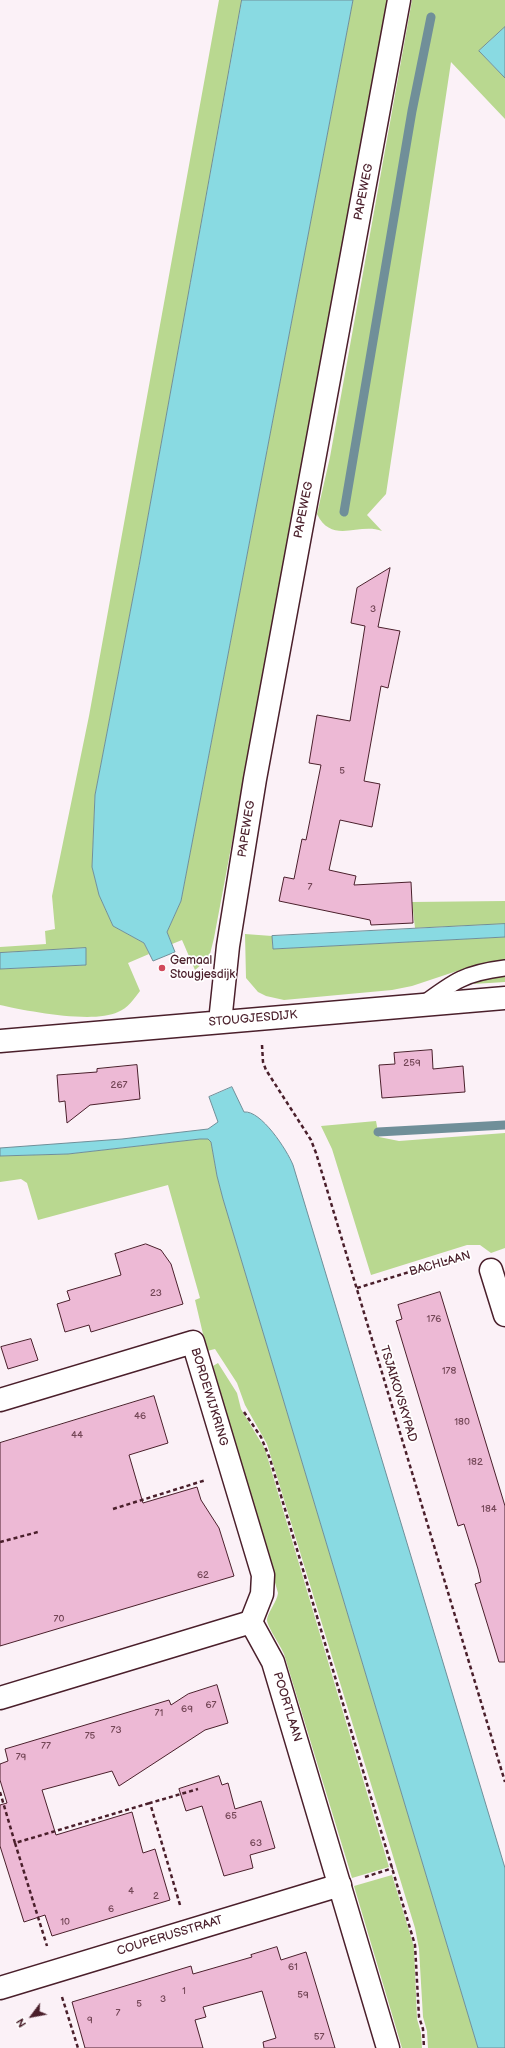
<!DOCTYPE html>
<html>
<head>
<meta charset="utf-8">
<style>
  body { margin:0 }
  #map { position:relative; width:505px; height:2048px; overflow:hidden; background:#fbf1f7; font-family:"Balsamiq Sans",sans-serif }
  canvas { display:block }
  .north { position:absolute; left:12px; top:1996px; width:40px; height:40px; -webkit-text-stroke:3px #fff; paint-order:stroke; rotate:238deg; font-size:11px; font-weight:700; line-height:16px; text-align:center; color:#4a1f2b }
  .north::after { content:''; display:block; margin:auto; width:14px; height:18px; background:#4a1f2b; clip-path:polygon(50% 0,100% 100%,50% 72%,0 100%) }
</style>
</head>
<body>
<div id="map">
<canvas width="505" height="2048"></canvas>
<div class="north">N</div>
</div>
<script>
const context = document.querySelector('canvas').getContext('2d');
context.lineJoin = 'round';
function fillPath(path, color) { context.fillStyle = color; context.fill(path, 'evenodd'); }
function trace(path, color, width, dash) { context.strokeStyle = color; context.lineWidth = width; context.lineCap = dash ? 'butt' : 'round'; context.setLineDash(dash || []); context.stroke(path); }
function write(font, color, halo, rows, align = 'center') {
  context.font = font + ' "Balsamiq Sans",sans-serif'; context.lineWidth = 3.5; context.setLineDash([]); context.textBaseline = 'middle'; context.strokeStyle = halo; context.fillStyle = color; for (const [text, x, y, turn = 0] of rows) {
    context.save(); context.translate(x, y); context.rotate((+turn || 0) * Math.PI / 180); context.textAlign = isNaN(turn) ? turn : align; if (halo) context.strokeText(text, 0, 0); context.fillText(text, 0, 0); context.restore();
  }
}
fillPath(new Path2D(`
  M219,0h23l-103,566 -44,229 -3,72 7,28 14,31 31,17 5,11 -21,9 12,28c-6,8 -12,17 -22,21 -25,12 -91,-1 -118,-7v-36l86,-4 -1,-17 -85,5v-6l46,-3 -1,-13 10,-2 -3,-33 37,-180z
  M353,0h37l-176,938 -5,20 -14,12 -13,-30 -10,4 -5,-12 14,-31z
  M412,0h93v27l-26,24 26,27v41l-54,-57 -65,432 -19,21 15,16c-23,-9 -50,14 -65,-17l13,-57z
  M505,901v23l-90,4 -3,-26z
  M245,934l27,2 1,13 232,-12v24l-48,10 -45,15 -20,4 -108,10 -18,-4 -8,-4 -12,-14z
  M505,975v7l-32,2 12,-5z
  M376,1121l3,16 20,4 106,-8v115l-14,5 -11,-8h-13l-96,30 -39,-126 -11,-23z
  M200,1139h8l3,3 6,34 6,23 255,849h-50l-1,-17 -4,-14 -4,-68 -4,-21 -148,-484 -22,-39 -8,-22 -22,-34 -8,2 -12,-51 5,-2 -32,-113 -130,35 -11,-37 -6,-4 -21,3v-26l68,-2z
  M218,1363l19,30 4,16 24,40 124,418 -37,11 -68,-224c-3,-8 -18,-29 -17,-35 2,-9 10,-17 11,-26l-65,-227z
  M392,1875l22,72 3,72 4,14 1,15h-20l-48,-162z`), '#b9d890');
const water = new Path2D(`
  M242,0h111l-172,901 -14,31 8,20 -22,9 -9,-18 -31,-17 -14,-31 -7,-28 3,-72 44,-229z
  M505,27v51l-26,-27z
  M505,924v13l-232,12 -1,-13z
  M86,948v17l-86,4v-16z
  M232,1087l12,25c17,-2 43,38 49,53l212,703v180h-27l-255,-849 -6,-23 -6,-34 -3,-3h-8l-132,15 -68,2v-8l122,-9 86,-10 10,-7 -9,-25z`);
fillPath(water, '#89dae2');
trace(water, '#708f99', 1);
trace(new Path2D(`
  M344,512l68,-401 19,-94
  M378,1132l127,-7`), '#708f99', 9);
const building = new Path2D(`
  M390,568l-12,59 22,4 -12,57 -7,-2 -17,95 16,3 -8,43 -32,-7 -11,50 27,6 -2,9 57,-3 2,41 -42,2 -1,-5 -91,-19 5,-24 10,2 8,-40 4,1 15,-75 -12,-2 8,-48 33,6 15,-95 -14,-3 6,-35z
  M432,1050l1,19 30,-3 2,26 -83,6 -3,-33 16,-1 -1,-11z
  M137,1065l3,34 -50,6 -23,18 -2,-22 -6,1 -2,-27 40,-3v-3z
  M146,1244l15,6 10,14 12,40 -92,28 -2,-7 -24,7 -8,-28 13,-4 -3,-9 54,-16 -6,-21z
  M440,1292l65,214v156h-6l-24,-78 6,-2 -3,-13 -14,-45 -6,2 -62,-205 6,-2 -4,-14z
  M31,1339l7,21 -30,9 -7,-22z
  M154,1396l14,47 -39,12 14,48 54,-16 4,13 18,28 15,48 -234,70v-203z
  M217,1685l11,38 -23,7 -86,56 -7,-15 -70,19 14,45 76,-23 11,41 12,-4 15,51 -118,36 -7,-21 -21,7 -24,-76v-41l7,-2 -7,-23v-16l8,-3 -3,-12 164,-49 2,5 17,-11z
  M219,1776l3,9 6,-2 7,26 26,-8 14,47 -25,7 3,13 -29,8 -22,-70 -16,5 -7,-22z
  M277,1947l4,13 25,-8 29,96h-71l-1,-6 13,-4 -14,-47 -59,16 3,10 -11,3 8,28h-118l-13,-46 119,-36 2,8 59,-17 -1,-2z`);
fillPath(building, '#edb9d5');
trace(building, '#4a1f2b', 1);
const lane = new Path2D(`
  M422,1005c32,-24 43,-32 83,-37`);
const street = new Path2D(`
  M220,1022l8,-76 27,-167 144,-779
  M0,1041l505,-43
  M491,1270l14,45
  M0,1400l193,-58 70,233 -1,19 -11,28
  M0,1988l340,-103`);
const secondary = new Path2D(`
  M0,1698l251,-76 22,40 115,386`);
trace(lane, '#4a1f2b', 18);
trace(street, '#4a1f2b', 25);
trace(secondary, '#4a1f2b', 25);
trace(new Path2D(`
  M262,1045l1,17 3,8 45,70 5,13 189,629
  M357,1288l111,-34
  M244,1412l17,25 9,22 145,486 4,72 4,12 1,19
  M113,1509l93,-29
  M0,1542l38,-10
  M0,1792l15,51 135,-40
  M15,1843l32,103
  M365,1877l28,-9
  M180,1905l-30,-102 48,-14
  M62,1997l16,51`), '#4a1f2b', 2.5, [4, 3]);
trace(lane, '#fff', 15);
trace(street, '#fff', 22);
trace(secondary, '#fff', 22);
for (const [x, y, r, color] of [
  [162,968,4,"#d1495b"]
]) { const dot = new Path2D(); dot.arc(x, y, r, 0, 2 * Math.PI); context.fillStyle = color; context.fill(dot); trace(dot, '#fff', 1.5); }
write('10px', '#734656', null, [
  ["3",373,609],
  ["5",342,771],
  ["7",310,887],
  ["259",412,1063],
  ["267",119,1085],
  ["23",156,1293],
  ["176",434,1319],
  ["178",449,1371],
  ["46",140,1416],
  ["180",462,1422],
  ["44",77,1435],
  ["182",475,1462],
  ["184",489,1509],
  ["62",203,1575],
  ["70",59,1619],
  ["67",211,1705],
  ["69",187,1709],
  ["71",159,1713],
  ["73",116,1730],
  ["75",90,1736],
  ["77",46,1746],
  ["79",21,1757],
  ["65",231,1816],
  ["63",256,1843],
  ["4",131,1891],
  ["2",156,1896],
  ["6",111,1909],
  ["10",65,1922],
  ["61",293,1967],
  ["1",184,1991],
  ["59",303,1995],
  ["3",163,1999],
  ["5",139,2004],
  ["7",118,2013],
  ["9",90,2020],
  ["57",319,2037]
]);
write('12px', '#4a1f2b', '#fff', [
  ["PAPEWEG",364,192,-79],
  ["PAPEWEG",304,510,-79],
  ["PAPEWEG",247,829,-81],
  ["STOUGJESDIJK",253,1019,-5],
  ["BACHLAAN",440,1264,-16],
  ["TSJAIKOVSKYPAD",398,1394,73],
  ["BORDEWIJKRING",209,1397,73],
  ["POORTLAAN",287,1707,73],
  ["COUPERUSSTRAAT",170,1936,-17]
]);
write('12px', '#4a1f2b', '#fff', [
  ["Gemaal",170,961],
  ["Stougjesdijk",170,975]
], 'left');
</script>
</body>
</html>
